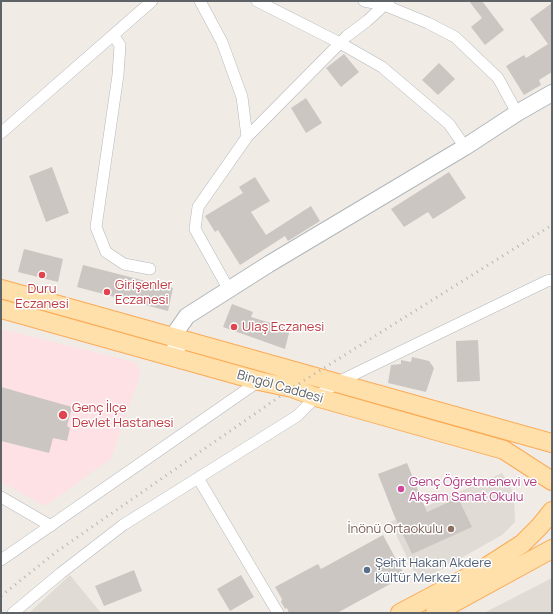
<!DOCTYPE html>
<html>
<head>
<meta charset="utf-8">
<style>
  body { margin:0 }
  #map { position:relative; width:553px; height:614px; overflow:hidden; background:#f0ebe5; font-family:Manrope,sans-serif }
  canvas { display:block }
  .frame { position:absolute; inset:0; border:2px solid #5d6367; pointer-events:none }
</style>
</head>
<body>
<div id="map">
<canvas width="553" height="614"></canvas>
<div class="frame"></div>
</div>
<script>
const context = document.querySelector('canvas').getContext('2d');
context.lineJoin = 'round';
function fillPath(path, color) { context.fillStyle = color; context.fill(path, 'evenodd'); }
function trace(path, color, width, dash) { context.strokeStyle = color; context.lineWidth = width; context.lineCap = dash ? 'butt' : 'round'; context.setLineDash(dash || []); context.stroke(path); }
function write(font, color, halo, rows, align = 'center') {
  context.font = font + ' Manrope,sans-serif'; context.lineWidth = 3; context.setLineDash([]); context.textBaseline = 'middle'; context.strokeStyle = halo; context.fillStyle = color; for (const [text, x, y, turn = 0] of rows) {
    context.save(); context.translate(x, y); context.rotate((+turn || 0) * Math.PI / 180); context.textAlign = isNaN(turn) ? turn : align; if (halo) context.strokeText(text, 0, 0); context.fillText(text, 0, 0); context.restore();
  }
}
fillPath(new Path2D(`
  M502,473l12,21 1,28 -13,13 -83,47 -29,-60z
  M70,575l31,38h-72z
  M552,578v35h-68z`), '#e0dbd4');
fillPath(new Path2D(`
  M1,329l134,33 6,10 -30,87 -66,47 -44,-24z`), '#fde1e4');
fillPath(new Path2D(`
  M469,1h13l22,29 -19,15 -14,-18 11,-9z
  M552,3v69l-13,8 2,5 -17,10 -18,-29 18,-11 2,3 22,-14 -18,-25z
  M344,54l15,18 -18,15 -15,-19z
  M439,63l16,16 -17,16 -16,-15z
  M306,98l16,25 -16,10 -15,-25z
  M52,167l17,46 -23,9 -17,-46z
  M449,172l17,26 -33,21 -5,-7 -24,15 -13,-18z
  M255,177l15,24 -19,11 15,23 45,-29 9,15 -32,20 -3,-5 -45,29 -22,-35 -3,2 -10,-16 38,-23 -4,-6z
  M24,249l39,10 -5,23 -40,-10z
  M83,265l90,23 -5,23 -91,-24z
  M232,304l21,8 -2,5 39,12 -5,20 -62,-22z
  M478,340l2,41 -23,1 -1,-41z
  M412,357l17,4 5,7 -8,24 -38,-9 3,-18 10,-1v-4l10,2z
  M1,387l71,20 -5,19 3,2 -3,13 -14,-3 -4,15 -48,-12z
  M407,463l20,49 31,-14 14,29 -60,27 -18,-39 -16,-41z
  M383,535l22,41 -68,37h-48l-2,-5 -2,1 -4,-7 1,-3 -7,-12 43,-23 3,5z
  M134,570l8,21 -38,15 -9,-20z
  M241,575l13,22 -24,14 -13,-22z`), '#cbc6c2');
const street = new Path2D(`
  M200,1l22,41 20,55 5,40
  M257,1l83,42 42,24 67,57 16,23
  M364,1l20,4 44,18 27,14 43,41 19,35
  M113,35l7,10 -2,30 -22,152 10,25 18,12 26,5
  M1,133l151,-132
  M229,290l-34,-61 3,-22 49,-70 100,-101 20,-15 22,-20
  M198,478l80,135
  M1,497l50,29
  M1,560l258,-179
  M13,613l48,-40 62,-48 174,-109 19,-19 22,-15 209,-101 5,-1`);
const secondary = new Path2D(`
  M177,349l-4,-13 14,-20 82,-52 196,-117 52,-34 35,-20`);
const primary = new Path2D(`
  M1,289l551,154
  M1,309l258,72 33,7 24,9 188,53 48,31
  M400,613l83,-44 39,-25 18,-18 12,-15
  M435,613l117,-64`);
trace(street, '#b3b7bb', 12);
trace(secondary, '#b1b7bb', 18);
trace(primary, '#fca953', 20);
trace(street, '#fff', 11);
trace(secondary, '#fff', 16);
trace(primary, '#ffe0ab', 18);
trace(new Path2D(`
  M1,596l55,-44 236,-164 260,-163`), '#b4b5b6', 3, [1, 5]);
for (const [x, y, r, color] of [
  [42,275,4,"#e0444e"],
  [107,292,4,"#e0444e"],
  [234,327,4,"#e0444e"],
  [63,415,5,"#e0444e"],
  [401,489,4,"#d1479c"],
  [451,529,4,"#8d6e63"],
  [367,570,4,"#5c6f8a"]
]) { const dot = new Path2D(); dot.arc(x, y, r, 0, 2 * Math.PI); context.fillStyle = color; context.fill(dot); trace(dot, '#fff', 1.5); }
write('13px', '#be3a42', '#fff', [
  ["Girişenler",115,285],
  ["Eczanesi",115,300],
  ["Duru",42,289,"center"],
  ["Eczanesi",42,304,"center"],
  ["Ulaş Eczanesi",242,327],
  ["Genç İlçe",72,408],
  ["Devlet Hastanesi",72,423]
], 'left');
write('13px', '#5d6367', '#fff', [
  ["Bingöl Caddesi",280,387,16]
]);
write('13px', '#b23c85', '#fff', [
  ["Genç Öğretmenevi ve",409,482],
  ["Akşam Sanat Okulu",409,497]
], 'left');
write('13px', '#785e54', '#fff', [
  ["İnönü Ortaokulu",443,529]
], 'right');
write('13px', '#4e5e75', '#fff', [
  ["Şehit Hakan Akdere",375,563],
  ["Kültür Merkezi",375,578]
], 'left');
</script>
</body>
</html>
